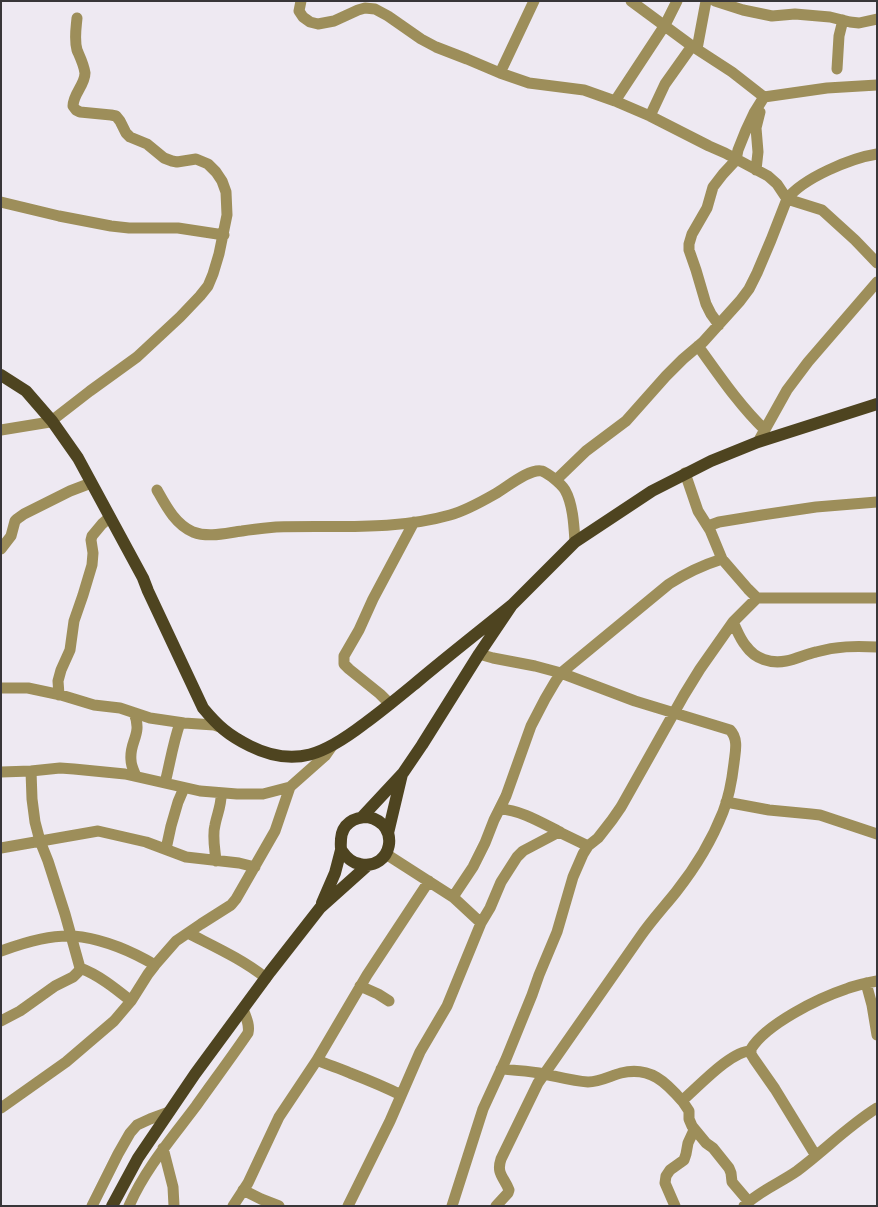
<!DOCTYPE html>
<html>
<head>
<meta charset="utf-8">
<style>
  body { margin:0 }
  #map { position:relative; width:878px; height:1207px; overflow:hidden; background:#eee9f2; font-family:"IBM Plex Sans",sans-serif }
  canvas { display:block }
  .frame { position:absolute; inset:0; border:2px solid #383639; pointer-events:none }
</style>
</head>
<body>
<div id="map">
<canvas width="878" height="1207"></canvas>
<div class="frame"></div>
</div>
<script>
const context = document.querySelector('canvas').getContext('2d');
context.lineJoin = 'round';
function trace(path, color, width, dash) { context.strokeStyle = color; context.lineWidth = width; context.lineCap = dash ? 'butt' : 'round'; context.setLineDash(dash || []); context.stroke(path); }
trace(new Path2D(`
  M301,1l-2,10 4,6 7,5 8,2 16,-3 24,-11 7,-2 10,1 13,7 33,23 15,8 31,12 33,14 29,10 55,7 31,11 35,15 59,30 16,7 43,23 9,8 10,15 35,11 33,30 22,23
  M631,1l61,45 40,26 32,25
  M715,1l28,9 29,6 23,-2 35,3 20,5 9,1 18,-4
  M697,49l9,-48
  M837,69l2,-33 4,-16
  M500,73l34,-72
  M615,101l50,-76 12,-24
  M650,116l15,-32 27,-38
  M756,170l2,-18 -2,-24 4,-16
  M1,202l58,14 52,10 18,2h49l46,7
  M719,325l-8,-11 -5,-10 -10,-34 -7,-20v-6l3,-10 15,-26 6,-21 10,-13 13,-14 2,-10 8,-20 8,-17 10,-16 63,-9 50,-3
  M698,346c21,29 41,59 67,84
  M1,430l49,-8 40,-31 47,-34 43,-40 20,-21 8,-10 5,-12 6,-20 8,-39 -1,-23 -4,-11 -6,-9 -8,-8 -12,-5 -19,3 -5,-1 -8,-3 -17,-14 -17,-7 -4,-4 -6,-12 -4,-5 -5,-1 -31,-3 -4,-2 -3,-4c0,-12 12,-21 12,-33 -1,-8 -5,-16 -8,-23 -3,-11 -1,-21 0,-32
  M758,442l29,-52 21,-28 69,-80
  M685,473l13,38 12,19 12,29 26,30 9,9h120
  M556,480l30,-29 40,-30 40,-45 17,-17 20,-17 37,-41 9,-12 8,-16 14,-33 16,-41c16,-21 64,-41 90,-45
  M157,490c9,16 18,34 36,42 16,6 33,1 49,-1 11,-2 23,-3 34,-4 58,-2 118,4 174,-12 15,-4 31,-13 45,-21 11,-6 34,-26 47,-23 3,1 7,4 10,6 5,4 10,8 13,13 8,14 9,36 10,52
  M708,526l11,-4 43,-7 54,-8 61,-5
  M1,549l10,-13 4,-15 2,-2 7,-5 46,-23 21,-8
  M757,598l-24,24c4,8 7,17 13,24 9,13 25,18 40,15 11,-2 20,-7 30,-9 21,-6 39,-6 61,-5
  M479,654l14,4 42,8 26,7 74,28 95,29c9,9 5,23 4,33 -2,17 -5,34 -11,49 -11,28 -28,56 -47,80 -12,15 -25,29 -36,45l-102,146 -37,76c-5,15 3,18 8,31l-1,3 -12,13
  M1,688h27l33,7 33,10 26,3 30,10 34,5 30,2 6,2
  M59,695l-1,-14 3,-11 9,-20 4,-29 9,-26 9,-30 1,-12 -2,-13 1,-4 10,-12 8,-7
  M390,704l-10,-10 -31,-25 -5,-5v-8l15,-26 14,-31 41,-77
  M134,713c9,22 -5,28 -3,47 0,6 3,11 5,16
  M1,772l30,-1 29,-3 14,1 51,5 75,17 37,3h26l27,-7 35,-31 7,-10
  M165,783c5,-20 8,-40 15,-60
  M726,802l43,8 42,4 9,1 57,19
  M500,809c21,1 42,14 60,23
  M1,848l97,-17 48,11 40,15 53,6 16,4
  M166,849l5,-23 7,-24 6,-14
  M386,854l67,43 28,26
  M216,861c-1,-12 -4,-25 -1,-36 2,-11 7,-21 6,-32
  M453,897l20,-30 12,-24 9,-23 12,-24 25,-70 14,-27 10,-17 6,-9 108,-89c17,-11 34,-19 53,-25
  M188,933c27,14 54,26 78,45
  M1,951c25,-9 54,-18 81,-14 25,4 51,15 73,28
  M80,968c19,7 36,21 51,33
  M866,983l6,22 5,30
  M360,986l18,8 11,7
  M1,1021l19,-10 35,-25 18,-9 5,-5 2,-4 -15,-54 -17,-53 -8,-20 -5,-19 -3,-23 -1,-28
  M317,1060c11,5 22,8 33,13 18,7 35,14 51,22
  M501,1069c12,1 26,2 38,4 17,3 32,8 49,9 12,0 22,-6 33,-9 29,-7 45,9 62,29
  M1,1108l65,-46 48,-41 17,-20 17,-27 7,-9 21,-24 25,-17 30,-19 5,-6 39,-68 15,-44
  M163,1148l10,39 1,19
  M816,1156l-41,-67 -21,-30 -3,-5v-5c15,-25 68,-51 95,-60 10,-4 20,-6 31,-8
  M243,1190l18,9 18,7
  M749,1202l-17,-20 -1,-9 -2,-5 -16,-20 -7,-5 -14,-17 -3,-7v-8l-6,-9 1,-3c14,-12 48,-49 67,-48
  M92,1206l26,-52 12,-21 7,-8 13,-6 19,-7
  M129,1206c16,-37 43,-68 67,-100 17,-24 35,-48 52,-73 2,-8 -2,-16 -5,-24
  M233,1206l15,-23 31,-66 38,-57 50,-85 62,-94
  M348,1206l42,-85 30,-69 27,-46 34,-83 9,-15 11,-26 16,-25 6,-6 36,-19 29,14
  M452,1206l31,-97 23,-50 26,-64 7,-20 18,-43 16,-55 10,-23 5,-8 10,-8 14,-18 9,-13 63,-112 16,-26 33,-47
  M675,1206l-10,-23 1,-7 4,-6 14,-10 2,-6 2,-11 6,-13
  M744,1206c15,-15 36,-23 53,-35 27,-20 51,-45 80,-63`), '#9d8e5a', 11);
trace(new Path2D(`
  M1,375l25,16 26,30 26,37 65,120 5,13 55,117c15,18 25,27 47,38 46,23 76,7 114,-22 18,-13 36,-28 53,-42 31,-26 63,-51 95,-77
  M362,817l41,-44 19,-28 57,-91 33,-49 63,-63 77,-51 59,-30 47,-19 119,-38
  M368,817c34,7 24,54 -8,47 -7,-1 -14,-7 -18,-13 -2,-3 -1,-8 -1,-12 1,-15 13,-22 27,-22z
  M388,833l14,-59
  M322,903l13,-30 6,-23
  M112,1206l26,-48 57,-84 75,-102 50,-64 48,-43`), '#4e4420', 12);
</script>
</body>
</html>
